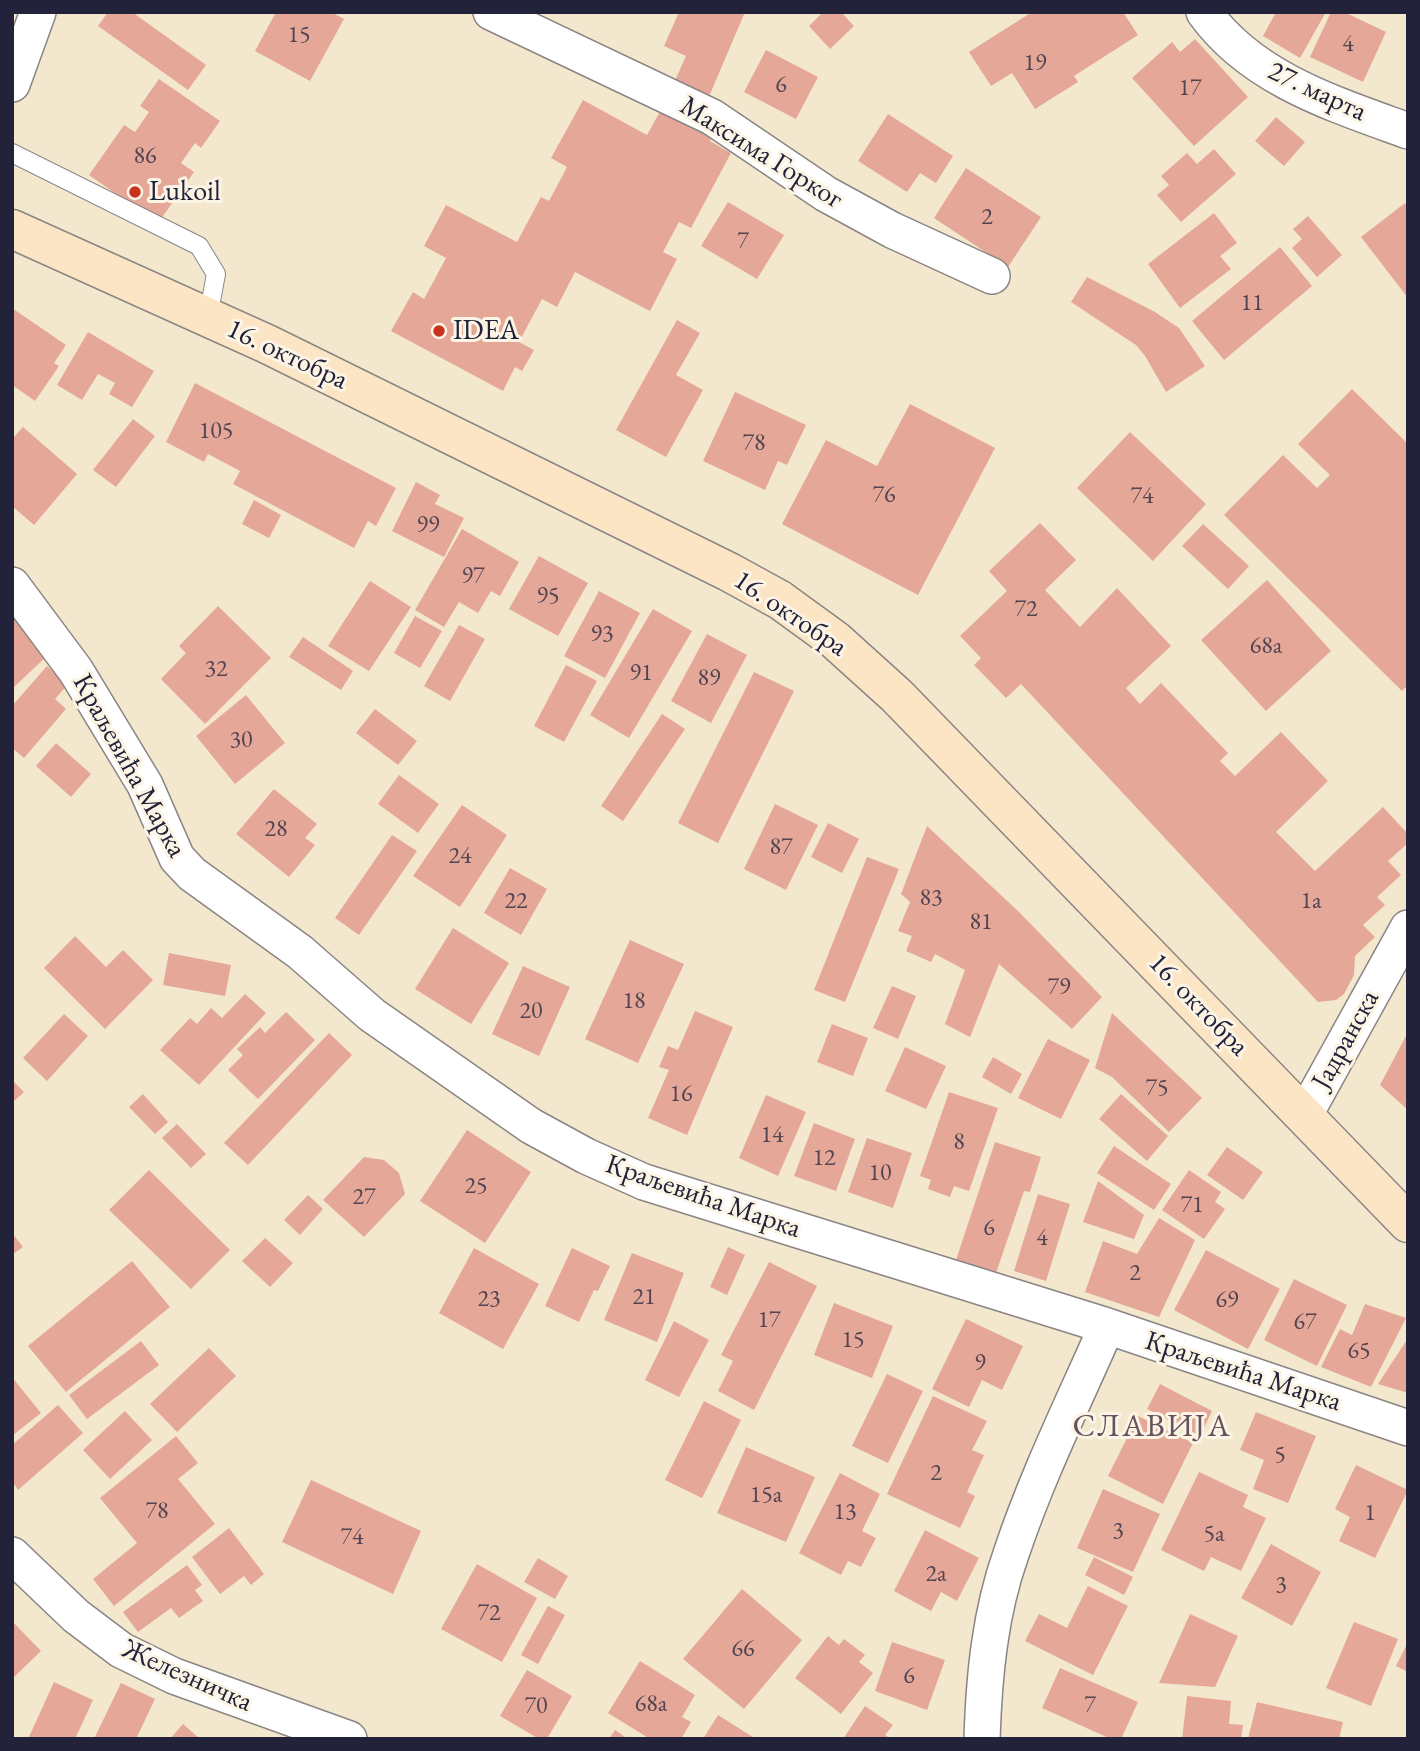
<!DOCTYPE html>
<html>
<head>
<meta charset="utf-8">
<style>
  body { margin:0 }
  #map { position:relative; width:1420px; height:1751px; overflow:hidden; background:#f3e8cd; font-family:"EB Garamond",serif }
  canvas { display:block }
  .frame { position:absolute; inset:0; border:14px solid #22223b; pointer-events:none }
</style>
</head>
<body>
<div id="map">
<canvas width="1420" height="1751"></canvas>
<div class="frame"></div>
</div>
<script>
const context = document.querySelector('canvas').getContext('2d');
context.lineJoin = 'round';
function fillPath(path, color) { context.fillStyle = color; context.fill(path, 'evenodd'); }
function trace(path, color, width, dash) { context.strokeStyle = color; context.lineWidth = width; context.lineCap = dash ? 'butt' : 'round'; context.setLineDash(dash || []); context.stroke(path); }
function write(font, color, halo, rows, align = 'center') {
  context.font = font + ' "EB Garamond",serif'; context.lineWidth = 6; context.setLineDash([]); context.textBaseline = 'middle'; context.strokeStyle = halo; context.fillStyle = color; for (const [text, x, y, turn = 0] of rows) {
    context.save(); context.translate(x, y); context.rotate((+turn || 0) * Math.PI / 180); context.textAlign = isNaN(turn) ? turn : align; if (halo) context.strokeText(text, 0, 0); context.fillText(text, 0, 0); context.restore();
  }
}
fillPath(new Path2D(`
  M108,12h24l74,53 -18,25 -90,-64z
  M276,12h55l13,7 -34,62 -55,-30z
  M679,12h66l-37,87 -35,-14 13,-29 -22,-10z
  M823,12h18l13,14 -24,23 -21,-23z
  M1032,12h91l15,23 -64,41 4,6 -43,27 -23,-36 -21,13 -22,-34z
  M1276,12h50l-26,46 -37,-22z
  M1331,12h13l42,20 -23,50 -53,-25z
  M1195,39l53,58 -54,49 -62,-68 40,-36 8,10z
  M766,50l52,27 -22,42 -52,-27z
  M159,79l61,42 -19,27 -6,-5 -14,20 13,9 -36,51 -69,-48 35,-50 11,7 14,-20 -9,-6z
  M583,100l64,35 16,-29 51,28 -4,7 21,12 -40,75 -12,-6 -16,30 14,7 -27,52 -75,-39 -18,35 -15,-8 -23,43 15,8 -12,21 -7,-4 -12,24 -112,-60 22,-39 11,7 22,-41 -22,-12 22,-41 71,37 24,-45 8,4 18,-34 -16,-9z
  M888,114l65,42 -17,27 -16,-10 -13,19 -49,-31z
  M1276,117l29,25 -21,24 -29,-25z
  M1214,149l22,25 -55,48 -24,-27 12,-10 -8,-9 26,-23 10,11z
  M966,168l75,49 -33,50 -74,-49z
  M728,202l56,33 -27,44 -56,-33z
  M1405,203l3,4v91l-47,-61z
  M1214,213l23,30 -17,13 11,13 -51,39 -32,-44z
  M1308,216l34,39 -25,22 -25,-29 10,-9 -9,-10z
  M1280,247l32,39 -88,74 -32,-39z
  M1087,277l68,35 24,16 26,38 -39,26 -21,-36 -9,-11 -65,-43z
  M12,308l54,37 -12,18 5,3 -24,35 -23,-16z
  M677,320l23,13 -24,42 27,15 -37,67 -50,-27z
  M88,332l66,39 -22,36 -23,-13 6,-11 -17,-9 -16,26 -25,-15z
  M195,383l201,105 -20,38 -8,-5 -14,27 -121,-64 7,-13 -32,-17 -4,8 -38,-20z
  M1352,389l56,55v241l-6,6 -178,-176 59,-60 34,33 13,-13 -32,-31z
  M735,392l71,33 -19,40 -9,-4 -13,29 -62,-29z
  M910,404l85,44 -77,147 -136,-71 44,-84 51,26z
  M133,419l22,17 -39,51 -23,-17z
  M23,427l54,47 -43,51 -22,-19v-67z
  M1130,432l76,72 -53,57 -76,-73z
  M416,482l24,13 -5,9 29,14 -20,39 -52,-26z
  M254,500l27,15 -12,23 -27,-14z
  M1040,523l36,37 -31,30 35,37 37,-39 54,58 -45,42 14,16 21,-21 67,70 -8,8 15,15 46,-44 47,49 -52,51 39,39 68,-64 25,27v9l-20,18 13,14 -24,22 8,8 -22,20 12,12 -20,19 -1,19 -10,19 -8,6 -18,2 -297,-318 -15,14 -32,-33 7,-7 -21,-22 47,-45 -18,-20z
  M1203,524l46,42 -21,23 -46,-43z
  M462,529l57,33 -19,34 -9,-5 -13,22 -19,-11 -15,25 -29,-17z
  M539,556l49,27 -30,53 -49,-27z
  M1267,580l64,71 -65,60 -65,-71z
  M370,581l41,26 -42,64 -41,-25z
  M599,591l41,22 -35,65 -41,-22z
  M218,606l53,52 -66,66 -44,-45 25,-26 -7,-7z
  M653,609l39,22 -63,107 -39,-23z
  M12,615l37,39 -37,35z
  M415,616l27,15 -22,37 -26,-15z
  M459,625l26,14 -35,62 -26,-15z
  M707,634l40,21 -36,68 -40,-22z
  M303,637l50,34 -12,19 -52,-33z
  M566,665l31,16 -33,61 -30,-16z
  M47,666l21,18 -13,15 11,10 -42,49 -12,-10v-42z
  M754,672l40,19 -76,152 -40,-20z
  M246,695l39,48 -50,41 -39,-48z
  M375,709l42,32 -19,24 -42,-32z
  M662,714l23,15 -62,92 -22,-15z
  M56,743l35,31 -20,23 -35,-31z
  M399,775l40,29 -21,29 -40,-29z
  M274,789l43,35 -12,14 10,7 -26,32 -53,-43z
  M775,804l43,21 -32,65 -42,-21z
  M462,805l45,30 -47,72 -47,-31z
  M828,823l31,16 -17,34 -31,-16z
  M927,826l92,86 83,85 -30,32 -73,-65 -29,73 -25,-13 20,-54 -30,-16 -4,8 -25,-11 6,-15 -14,-5 12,-29 -9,-8z
  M392,835l25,16 -58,84 -24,-17z
  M867,857l32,12 -54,133 -31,-12z
  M510,868l37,21 -26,46 -37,-22z
  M453,928l56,35 -38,61 -56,-35z
  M75,936l31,31 17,-17 30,30 -48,49 -61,-61z
  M630,940l54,24 -46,99 -53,-24z
  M169,953l62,12 -6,31 -62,-11z
  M523,966l47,21 -31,69 -47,-22z
  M892,986l24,10 -18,43 -25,-11z
  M245,994l21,19 -67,72 -39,-35 30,-32 7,6 14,-16 11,10z
  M695,1011l38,16 -46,108 -39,-17 21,-48 -10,-3 9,-21 10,4z
  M286,1012l29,28 -57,59 -30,-29 15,-15 -6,-6 23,-22 5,6z
  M1112,1013l90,85 -33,34 -57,-55 -17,-9z
  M64,1014l24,22 -41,45 -24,-23z
  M832,1024l36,14 -15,38 -36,-14z
  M1408,1032v78l-28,-25z
  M329,1033l23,22 -104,110 -24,-22z
  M1048,1039l42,21 -29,59 -43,-21z
  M905,1047l41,19 -20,43 -41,-18z
  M993,1057l29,17 -11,20 -29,-17z
  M12,1080l12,12 -12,11z
  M949,1092l49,16 -29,83 -15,-5 -4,11 -22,-8 3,-9 -11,-4z
  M143,1094l25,28 -13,12 -26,-27z
  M1121,1094l47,42 -21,25 -48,-42z
  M766,1095l40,17 -28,64 -39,-18z
  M814,1123l41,16 -19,52 -42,-15z
  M177,1124l29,30 -15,14 -29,-30z
  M467,1130l64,42 -46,71 -65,-42z
  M867,1138l45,15 -19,55 -45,-16z
  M995,1142l46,15 -11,35 -6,-1 -29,85 -40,-13z
  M1114,1146l57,38 -17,26 -57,-37z
  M1227,1147l36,25 -20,28 -36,-25z
  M364,1157l20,3 15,13 6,21 -41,43 -41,-37z
  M149,1170l81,80 -39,39 -82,-79z
  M1189,1170l32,22 -6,10 10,7 -21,30 -42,-29z
  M1098,1181l46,34 -10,24 -51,-17z
  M1038,1194l32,10 -24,77 -32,-10z
  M308,1195l15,14 -23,26 -16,-15z
  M1159,1218l36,22 -36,77 -74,-25 18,-51 34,13z
  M12,1233l11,14 -11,8z
  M265,1238l28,25 -23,24 -28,-26z
  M728,1247l17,8 -18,40 -17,-8z
  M474,1248l65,36 -36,65 -64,-36z
  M572,1248l38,18 -12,25 -4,-1 -15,32 -34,-16z
  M1206,1250l74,39 -32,60 -74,-39z
  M632,1253l52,20 -27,69 -53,-22z
  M132,1261l38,46 -104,85 -38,-46z
  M769,1262l48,24 -63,124 -36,-19 15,-30 -12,-6z
  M1294,1279l53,26 -30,61 -53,-26z
  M834,1303l59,23 -21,52 -58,-23z
  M1365,1304l41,14 -35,69 -50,-20 19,-38 12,6z
  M966,1319l57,27 -21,44 -20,-10 -13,27 -37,-18z
  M674,1321l35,19 -30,57 -34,-17z
  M1408,1338v55l-30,-9z
  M141,1341l18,24 -72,54 -18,-24z
  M209,1348l27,28 -59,56 -27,-28z
  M887,1374l36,17 -35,72 -36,-17z
  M12,1377l29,36 -29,23z
  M1160,1384l52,27 -12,25 -53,-27z
  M933,1396l54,25 -15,29 12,5 -17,37 8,4 -15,32 -73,-34z
  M704,1401l37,19 -39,78 -37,-18z
  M58,1405l25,28 -65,57 -3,-5 -3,2v-42z
  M125,1411l27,29 -42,39 -27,-29z
  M1256,1412l60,24 -28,67 -35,-14 11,-29 -24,-10z
  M1138,1416l55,27 -30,61 -55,-28z
  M176,1436l22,27 -20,16 37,45 -101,82 -21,-27 44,-36 -37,-45z
  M746,1447l69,30 -29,65 -69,-29z
  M1356,1465l52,25 -33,68 -36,-17 11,-24 -15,-8z
  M1199,1472l49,23 -5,12 23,11 -25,53 -30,-14 -7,14 -43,-21z
  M840,1473l40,21 -18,37 14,7 -15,29 -13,-6 -7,14 -42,-22z
  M311,1480l110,51 -28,63 -111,-52z
  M1103,1489l57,25 -27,58 -56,-24z
  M229,1528l35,46 -13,11 -7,-9 -24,18 -28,-37z
  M925,1530l54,28 -22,43 -16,-9 -10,19 -37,-20z
  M1271,1544l50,28 -29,54 -51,-28z
  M1094,1557l39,20 -9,18 -39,-20z
  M538,1558l30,18 -13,23 -31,-17z
  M477,1564l60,34 -35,64 -61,-33z
  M187,1565l15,20 -7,5 8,11 -24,17 -8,-10 -33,24 -15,-20z
  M1088,1586l40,20 -35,69 -68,-34 14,-27 28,14z
  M742,1589l60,51 -58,69 -61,-50z
  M548,1606l17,9 -27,49 -17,-9z
  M1190,1614l48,22 -23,51 -56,-4z
  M12,1621l29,30 -29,28z
  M1354,1622l44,17 -27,67 -45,-18z
  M828,1636l11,9 5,-6 21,16 -6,7 14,11 -32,41 -46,-36z
  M892,1642l53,18 -18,50 -52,-19z
  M1408,1642v30l-12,-6z
  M640,1661l55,34 -13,22 9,5 -10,17h-31l-42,-26z
  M1060,1668l78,34 -17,37h-10l-69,-31z
  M527,1670l45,26 -25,43h-8l-39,-23z
  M54,1682l39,18 -18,39h-47z
  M121,1683l34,16 -19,40h-42z
  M1187,1696l44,5 -2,23 14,1 -2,14h-59z
  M1257,1702l86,20 -4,17h-91z
  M865,1706l28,19 -8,10 6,4h-48z
  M718,1715l38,24h-53z
  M183,1724l17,15h-30z
  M615,1730l13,9h-19z`), '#e5a898');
const service = new Path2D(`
  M12,153l187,93 17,28 -8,43`);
const minor = new Path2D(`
  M491,12l221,105 114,77 66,36 100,46
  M1204,12c48,67 130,92 204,119
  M12,84l26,-72
  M12,585l64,86 69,114 32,73 15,16 108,78 72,63 159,111 55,30 58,26 463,144 301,102
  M1304,1116l104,-188
  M12,1555l64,61 45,34 53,26 175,63
  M982,1739c2,-63 8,-126 29,-185 26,-78 63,-153 96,-228`);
const secondary = new Path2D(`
  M12,229l255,115 462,228 51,28 55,40 62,56 511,527`);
trace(service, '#8a8584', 20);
trace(minor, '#8a8584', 38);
trace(secondary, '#8a8584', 41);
trace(service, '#fff', 18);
trace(minor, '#fff', 35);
trace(secondary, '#fce5c4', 38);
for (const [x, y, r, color] of [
  [135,192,7,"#c8321e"],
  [439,331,7,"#c8321e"]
]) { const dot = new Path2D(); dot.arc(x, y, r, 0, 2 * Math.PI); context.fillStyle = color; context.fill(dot); trace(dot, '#fcf5e5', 2.5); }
write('24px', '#534452', null, [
  ["15",299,35],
  ["4",1348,44],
  ["19",1035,63],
  ["6",781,85],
  ["17",1190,88],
  ["86",145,156],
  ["2",987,217],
  ["7",743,241],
  ["11",1252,303],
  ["105",216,431],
  ["78",754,443],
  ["76",884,495],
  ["74",1142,496],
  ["99",428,525],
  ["97",473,576],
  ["95",548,596],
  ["72",1026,609],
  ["93",602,634],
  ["68a",1266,646],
  ["32",216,669],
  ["91",641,673],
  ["89",709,678],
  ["30",241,740],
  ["28",276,829],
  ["87",781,847],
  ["24",460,856],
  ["83",931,898],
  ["22",516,901],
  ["1a",1311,901],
  ["81",981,922],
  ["79",1059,987],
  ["18",634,1001],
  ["20",531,1011],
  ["75",1157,1088],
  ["16",681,1094],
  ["14",772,1135],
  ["8",959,1142],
  ["12",824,1158],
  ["10",880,1173],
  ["25",476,1186],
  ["27",364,1197],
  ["71",1192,1205],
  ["6",989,1228],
  ["4",1042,1238],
  ["2",1135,1273],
  ["21",644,1297],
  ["23",489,1299],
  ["69",1227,1300],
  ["17",769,1320],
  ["67",1305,1322],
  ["15",853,1340],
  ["65",1359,1351],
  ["9",980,1363],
  ["5",1280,1455],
  ["2",936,1473],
  ["15a",766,1495],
  ["78",157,1511],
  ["13",845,1512],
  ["1",1370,1513],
  ["3",1118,1531],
  ["5a",1214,1534],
  ["74",352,1537],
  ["2a",936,1574],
  ["3",1281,1585],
  ["72",489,1613],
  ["66",743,1649],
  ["6",909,1676],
  ["68a",651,1704],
  ["7",1090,1705],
  ["70",536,1706]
]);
write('28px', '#22223b', '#fcf5e5', [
  ["27. марта",1317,92,25],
  ["Максима Горког",761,153,32],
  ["16. октобра",287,355,25],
  ["16. октобра",790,614,34],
  ["Краљевића Марка",129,766,61],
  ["16. октобра",1198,1005,46],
  ["Јадранска",1346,1040,-61],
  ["Краљевића Марка",703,1197,19],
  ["Краљевића Марка",1243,1372,18],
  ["Железничка",187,1676,24]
]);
write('28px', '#22223b', '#fcf5e5', [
  ["Lukoil",149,192],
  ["IDEA",453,331]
], 'left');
context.letterSpacing = '2px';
write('32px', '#66515c', '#fcf5e5', [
  ["СЛАВИЈА",1152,1427]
]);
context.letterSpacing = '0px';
</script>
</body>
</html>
